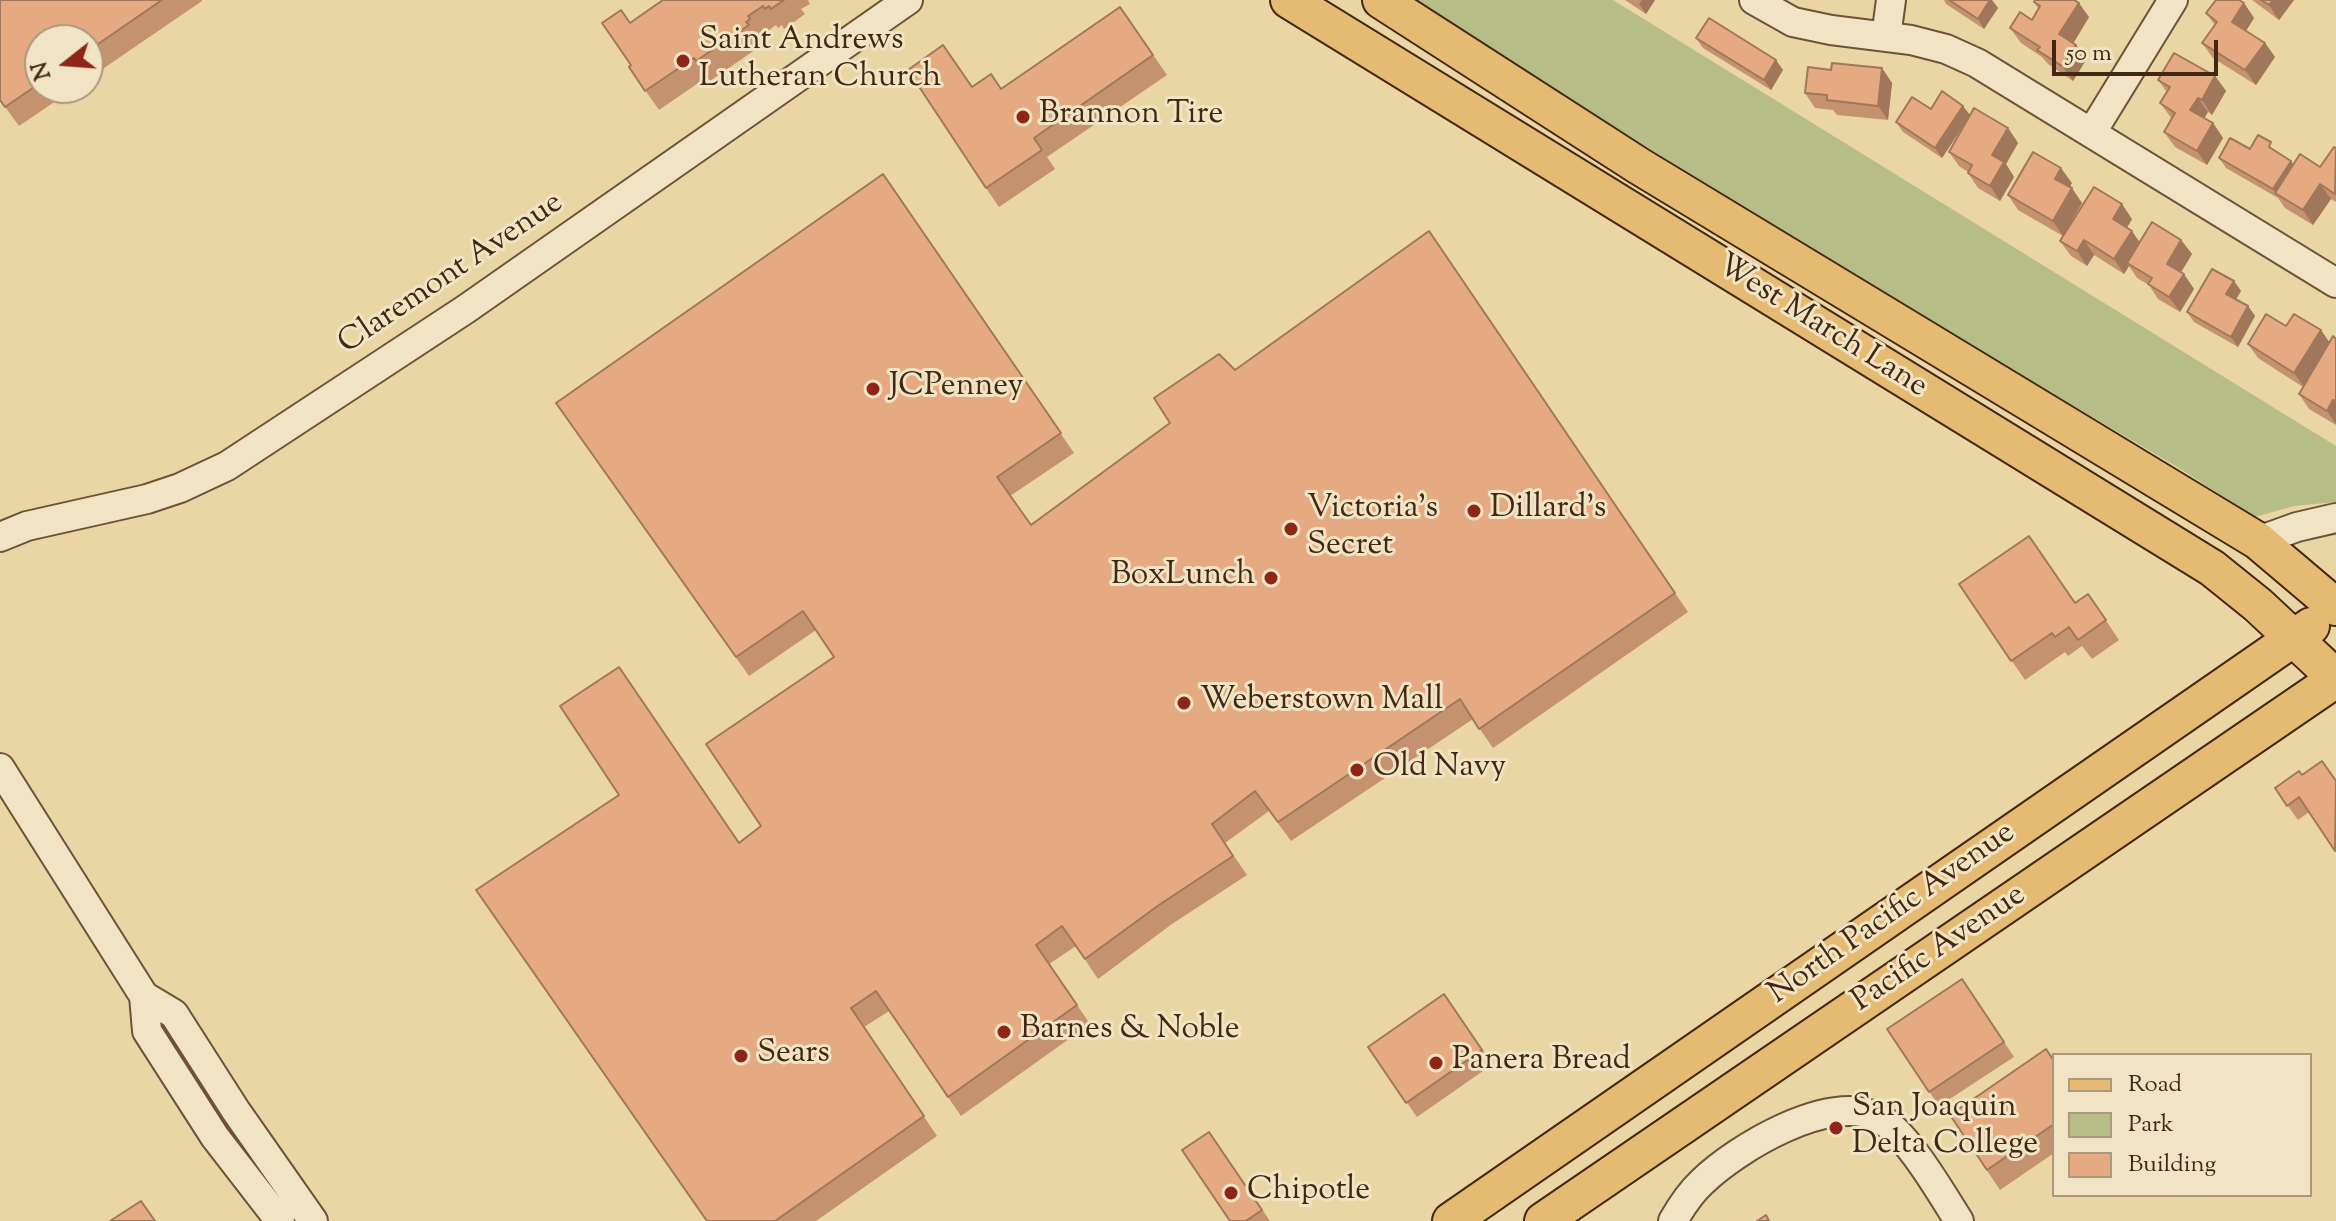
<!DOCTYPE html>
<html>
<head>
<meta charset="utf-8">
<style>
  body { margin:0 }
  #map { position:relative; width:2336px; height:1221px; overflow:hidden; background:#ead5a5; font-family:"Sorts Mill Goudy",serif }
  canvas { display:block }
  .legend { position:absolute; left:2052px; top:1053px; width:260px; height:144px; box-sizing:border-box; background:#f1e4c4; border:2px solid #ab987d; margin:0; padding:10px 14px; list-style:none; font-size:24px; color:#422712 }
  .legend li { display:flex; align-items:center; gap:16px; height:40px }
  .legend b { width:40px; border:2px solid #ab987d }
  .north { position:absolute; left:24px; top:24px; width:80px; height:80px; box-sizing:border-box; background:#f1e4c4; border:2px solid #ab987d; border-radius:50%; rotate:253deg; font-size:22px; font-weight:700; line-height:32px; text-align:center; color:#422712 }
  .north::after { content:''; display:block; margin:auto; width:28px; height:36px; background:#8f2418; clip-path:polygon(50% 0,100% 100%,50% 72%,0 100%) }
  .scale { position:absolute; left:2052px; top:40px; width:166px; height:36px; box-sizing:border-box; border:4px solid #422712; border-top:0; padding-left:10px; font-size:24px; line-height:28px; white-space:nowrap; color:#422712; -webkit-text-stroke:6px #f1e4c4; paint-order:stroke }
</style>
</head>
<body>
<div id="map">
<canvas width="2336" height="1221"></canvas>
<ul class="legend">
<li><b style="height:10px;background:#e5ba72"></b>Road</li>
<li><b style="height:22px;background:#b7bd86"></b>Park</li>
<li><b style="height:22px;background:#e5aa81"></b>Building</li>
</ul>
<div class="north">N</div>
<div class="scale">50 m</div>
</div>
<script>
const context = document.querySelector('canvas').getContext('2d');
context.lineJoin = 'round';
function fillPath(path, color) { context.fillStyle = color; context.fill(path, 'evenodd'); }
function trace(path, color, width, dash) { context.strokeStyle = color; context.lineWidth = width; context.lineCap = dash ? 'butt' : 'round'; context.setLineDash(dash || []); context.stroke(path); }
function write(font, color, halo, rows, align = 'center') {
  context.font = font + ' "Sorts Mill Goudy",serif'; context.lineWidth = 6; context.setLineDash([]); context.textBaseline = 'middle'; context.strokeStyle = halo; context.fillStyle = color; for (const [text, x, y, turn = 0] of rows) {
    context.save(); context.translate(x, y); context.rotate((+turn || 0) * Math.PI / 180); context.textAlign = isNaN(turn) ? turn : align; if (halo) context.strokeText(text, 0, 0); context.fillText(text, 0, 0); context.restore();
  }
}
fillPath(new Path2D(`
  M1408,0h205l723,446v56l-42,4 -39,11 -76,-49 -248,-146z`), '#b7bd86');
const minor = new Path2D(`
  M1754,0l39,22 38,8 80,10 35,9 31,14 359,220
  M1886,37l5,-37
  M2092,132l81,-132
  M0,537l27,-11 120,-27 33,-11 47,-22 239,-157 442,-309
  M2258,541l39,-14 39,-9
  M0,768l144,228 3,35 68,106 65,84
  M144,996l30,18 62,97 77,110
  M1673,1221c8,-14 17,-28 29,-39 35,-34 127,-89 175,-65 29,14 64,76 82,104`);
const major = new Path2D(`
  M1289,0l923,568 46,37 78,73
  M1381,0l258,166 619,375 78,66
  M1451,1221l860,-595
  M1543,1221l793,-542`);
trace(minor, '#6c5237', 32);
trace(major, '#422712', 40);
trace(minor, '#f1e4c4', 28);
trace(major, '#e5ba72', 36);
fillPath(new Path2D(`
  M0,0h202v1l-114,78v-39h-48v48h35l-56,38 -19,-26z
  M663,0h145l2,4 -9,5 4,5 -21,15 -2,-4 -4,3 -2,-3 -14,10 2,3 -5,3 3,4 -52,36 -3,-4 -48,33 -30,-43 2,-2 -1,-42z
  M1625,0h30l-9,14z
  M1944,0h48l6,8 -14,21 -38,-25z
  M2252,0h42l-15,20z
  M2034,2l55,15 -16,26 13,17 -13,21 -25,-17 -6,-7 -21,-14 -11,-15 22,-8 6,-12z
  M2244,3l10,15 -8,13 19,12 10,14 -19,28 -43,-27 -11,-15 13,-18 -9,-12z
  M1120,7l47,68 -120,82 8,12 -56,38 -13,-19 15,-99z
  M1696,38l87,32 -12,20 -68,-42z
  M1882,68l10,15 -4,37 -51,-5 -4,-5 -18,-2 -10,-15 26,-23z
  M2215,76l11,15 -14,24 -4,-3 -4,6 9,5 10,15 -16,27 -32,-18 -11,-15 8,-13 -12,-16 7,-11 -9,-12z
  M1931,109l39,6 38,13 10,15 -12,21 8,13 -14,24 -22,-13 -10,-15v-1l-9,-6 -10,-14 18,-31 -25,37 -39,-26 -7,-10z
  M2336,148v54l-5,-3 -18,26 -28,-17 -7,-10 -52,-30 -7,-10 31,-9 28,3 13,9 2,3 27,3z
  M883,174l191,279 -64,43 21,29 139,-102 65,-53 194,-139 259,381 -195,136 -20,-29 -182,122 -22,-30 -44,32 22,32 -75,49 -74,55 -22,-33 -27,18 41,60 -129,92 -72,-105 -25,16 73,109 -121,85h-109l32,-379 22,-16 73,-169 -18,-27 -67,46 -193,-273z
  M2072,183l-3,4 13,16 -19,33 -45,-26 -10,-15z
  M2132,219l-5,9 13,14 41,-2 11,14 -11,18 13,17 -14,23 -22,-13 -9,-14 -12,-7 -8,-12 -5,8 -30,-19 -7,11 -16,-10 -11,-15z
  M2234,281l7,10 -5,8 12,7 7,10 -17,31 -44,-25 -7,-10z
  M2286,326l35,4 8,12 7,-3v86l-27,-16 -10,-15 4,-7 -45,-29 -10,-14z
  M1959,584l116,19 13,-9 31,46 -27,19 -10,-13 -14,10 -3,-4 -40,28z
  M2302,775l34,6v71l-27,-40 -11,8 -23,-32z
  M1962,979l52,78 -75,49 -52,-77z
  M1444,994l49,70 -76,53 -49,-70z
  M2054,1061v92l-54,37 -50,-75z
  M1209,1132l61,89h-40z`), '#c5926f');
fillPath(new Path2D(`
  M1642,0h13l-9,14 -7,-10z
  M1990,0h2l6,8 -14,21 -6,-10z
  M2273,0h21l-15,20 -10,-15z
  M2079,3l10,14 -19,32 -11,-15z
  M2244,3l10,15 -12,19 -10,-15z
  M2265,43l10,14 -19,28 -11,-15z
  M2076,45l10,15 -13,21 -11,-15z
  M1776,60l7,10 -12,20 -7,-10z
  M1882,68l10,15 -4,37 -10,-14z
  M2215,76l11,15 -14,24 -10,-15z
  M2198,98l10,14 -8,13 -10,-15z
  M1963,106l7,9 -28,43 -7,-10z
  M2213,123l10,15 -16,27 -10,-14z
  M2008,128l10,15 -12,21 8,13 -14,24 -10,-15 2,-31z
  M2291,161l7,10 -21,24 -4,-6z
  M2061,168l11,15 -6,10 -11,-14z
  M2320,184l11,15 -18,26 -10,-15z
  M2072,188l10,15 -19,33 -10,-15z
  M2122,204l10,15 -9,15 -10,-15z
  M2132,231l10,15 -15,17 2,3 -5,8 -10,-15z
  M2084,240l10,15 -7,11 -10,-15z
  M2181,240l11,14 -15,25 -10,-15z
  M2184,274l10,15 -14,23 -11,-15z
  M2234,281l7,10 -8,13 -7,-10z
  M2248,306l7,10 -17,31 -7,-10z
  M2321,330l10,15 -27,42 -10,-14z
  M2333,400l3,3v21l-9,-13z`), '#a0775a');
const building = new Path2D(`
  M0,0h162l-74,51v-11h-48v43l-35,24 -5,-7z
  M663,0h121l-13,9 -2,-3 -4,3 -2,-3 -15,10 2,3 -4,3 3,3 -53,36 -2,-3 -49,33 -16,-24 2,-2 -29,-42 19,-13 9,13z
  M1949,0h41l-12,19z
  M2035,0h39l5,3 -20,31 17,11 -14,21 -25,-16 3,-3 -30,-19 10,-16 12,8 8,-14 -6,-4z
  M2216,0h23l5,3 -12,19 33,21 -20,27 -43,-27 15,-21 -11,-9z
  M2261,0h12l-4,5z
  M1120,7l33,48 -119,83 8,12 -56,38 -78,-118 35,-25 29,42 19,-13 10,15z
  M1709,18l67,42 -12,20 -68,-42z
  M2174,53l41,23 -13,24 -4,-2 -8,12 23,13 -16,28 -33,-19 11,-19 -15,-10 10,-16 -12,-7z
  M1832,63l50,5 -4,38 -51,-6v-5l-22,-2 3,-26 23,3z
  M1942,91l21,15 -28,42 -39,-26 16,-25 19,12z
  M1974,108l34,20 -16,27 12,7 -14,24 -22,-13 4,-8 -23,-13z
  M2258,135l13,7 -2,5 22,14 -18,28 -54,-31 11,-20 20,11z
  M2334,147l2,1 -1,46 -15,-10 -17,26 -28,-17 25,-39 20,13z
  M2033,152l28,16 -6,11 17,9 -19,33 -45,-26z
  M883,174l178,259 -64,44 34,48 139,-102 -16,-25 65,-44 16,16 194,-139 246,362 -196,136 -19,-30 -182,123 -23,-31 -43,33 21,32 -74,49 -74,54 -23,-33 -26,19 41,60 -129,92 -72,-106 -25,17 73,108 -149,105h-68l-231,-331 143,-95 -59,-89 59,-39 120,176 22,-17 -55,-82 128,-87 -31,-46 -67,46 -180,-254z
  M2094,187l28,17 -9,15 19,12 -18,28 -30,-19 -7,11 -17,-10z
  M2152,222l29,18 -14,24 17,10 -15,23 -21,-13 4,-6 -25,-15z
  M2212,269l22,12 -8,13 22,12 -17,31 -44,-25z
  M2266,314l20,12 8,-12 27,16 -27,43 -46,-29z
  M2333,336l3,3v62l-3,-1 -6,11 -28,-17z
  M2029,536l46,67 13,-9 18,26 -28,20 -9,-13 -14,10 -3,-4 -41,28 -52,-77z
  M2322,761l14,20 -1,70 -36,-54 -12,9 -12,-18 24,-17 3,4z
  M1962,979l42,63 -75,50 -42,-63z
  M1444,994l38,56 -76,53 -38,-56z
  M2046,1049l8,12v63l-67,46 -37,-55z
  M1209,1132l53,78 -16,11h-16l-48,-71z
  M141,1201l14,20h-45z
  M1766,1215l3,6h-12z`);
fillPath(building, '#e5aa81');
trace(building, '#a0775a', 2);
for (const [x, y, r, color] of [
  [683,61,8,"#8f2418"],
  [1023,117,8,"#8f2418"],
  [873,389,8,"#8f2418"],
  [1474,511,8,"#8f2418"],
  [1291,529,8,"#8f2418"],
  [1271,578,8,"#8f2418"],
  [1184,703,8,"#8f2418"],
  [1357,770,8,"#8f2418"],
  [1004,1032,8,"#8f2418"],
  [741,1056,8,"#8f2418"],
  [1436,1063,8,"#8f2418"],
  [1836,1128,8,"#8f2418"],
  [1231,1193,8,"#8f2418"]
]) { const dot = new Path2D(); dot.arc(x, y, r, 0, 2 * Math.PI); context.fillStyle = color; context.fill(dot); trace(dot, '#f1e4c4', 3); }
write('32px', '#422712', '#f1e4c4', [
  ["Saint Andrews",699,43],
  ["Lutheran Church",699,80],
  ["Brannon Tire",1039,117],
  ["JCPenney",889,389],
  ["Victoria's",1307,511],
  ["Secret",1307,548],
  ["Dillard's",1490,511],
  ["BoxLunch",1255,578,"right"],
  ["Weberstown Mall",1200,703],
  ["Old Navy",1373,770],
  ["Barnes & Noble",1020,1032],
  ["Sears",757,1056],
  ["Panera Bread",1452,1063],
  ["San Joaquin",1852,1110],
  ["Delta College",1852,1147],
  ["Chipotle",1247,1193]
], 'left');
write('32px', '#422712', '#f1e4c4', [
  ["Claremont Avenue",452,275,-34],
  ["West March Lane",1821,328,32],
  ["North Pacific Avenue",1893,915,-35],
  ["Pacific Avenue",1940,950,-34]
]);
</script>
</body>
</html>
